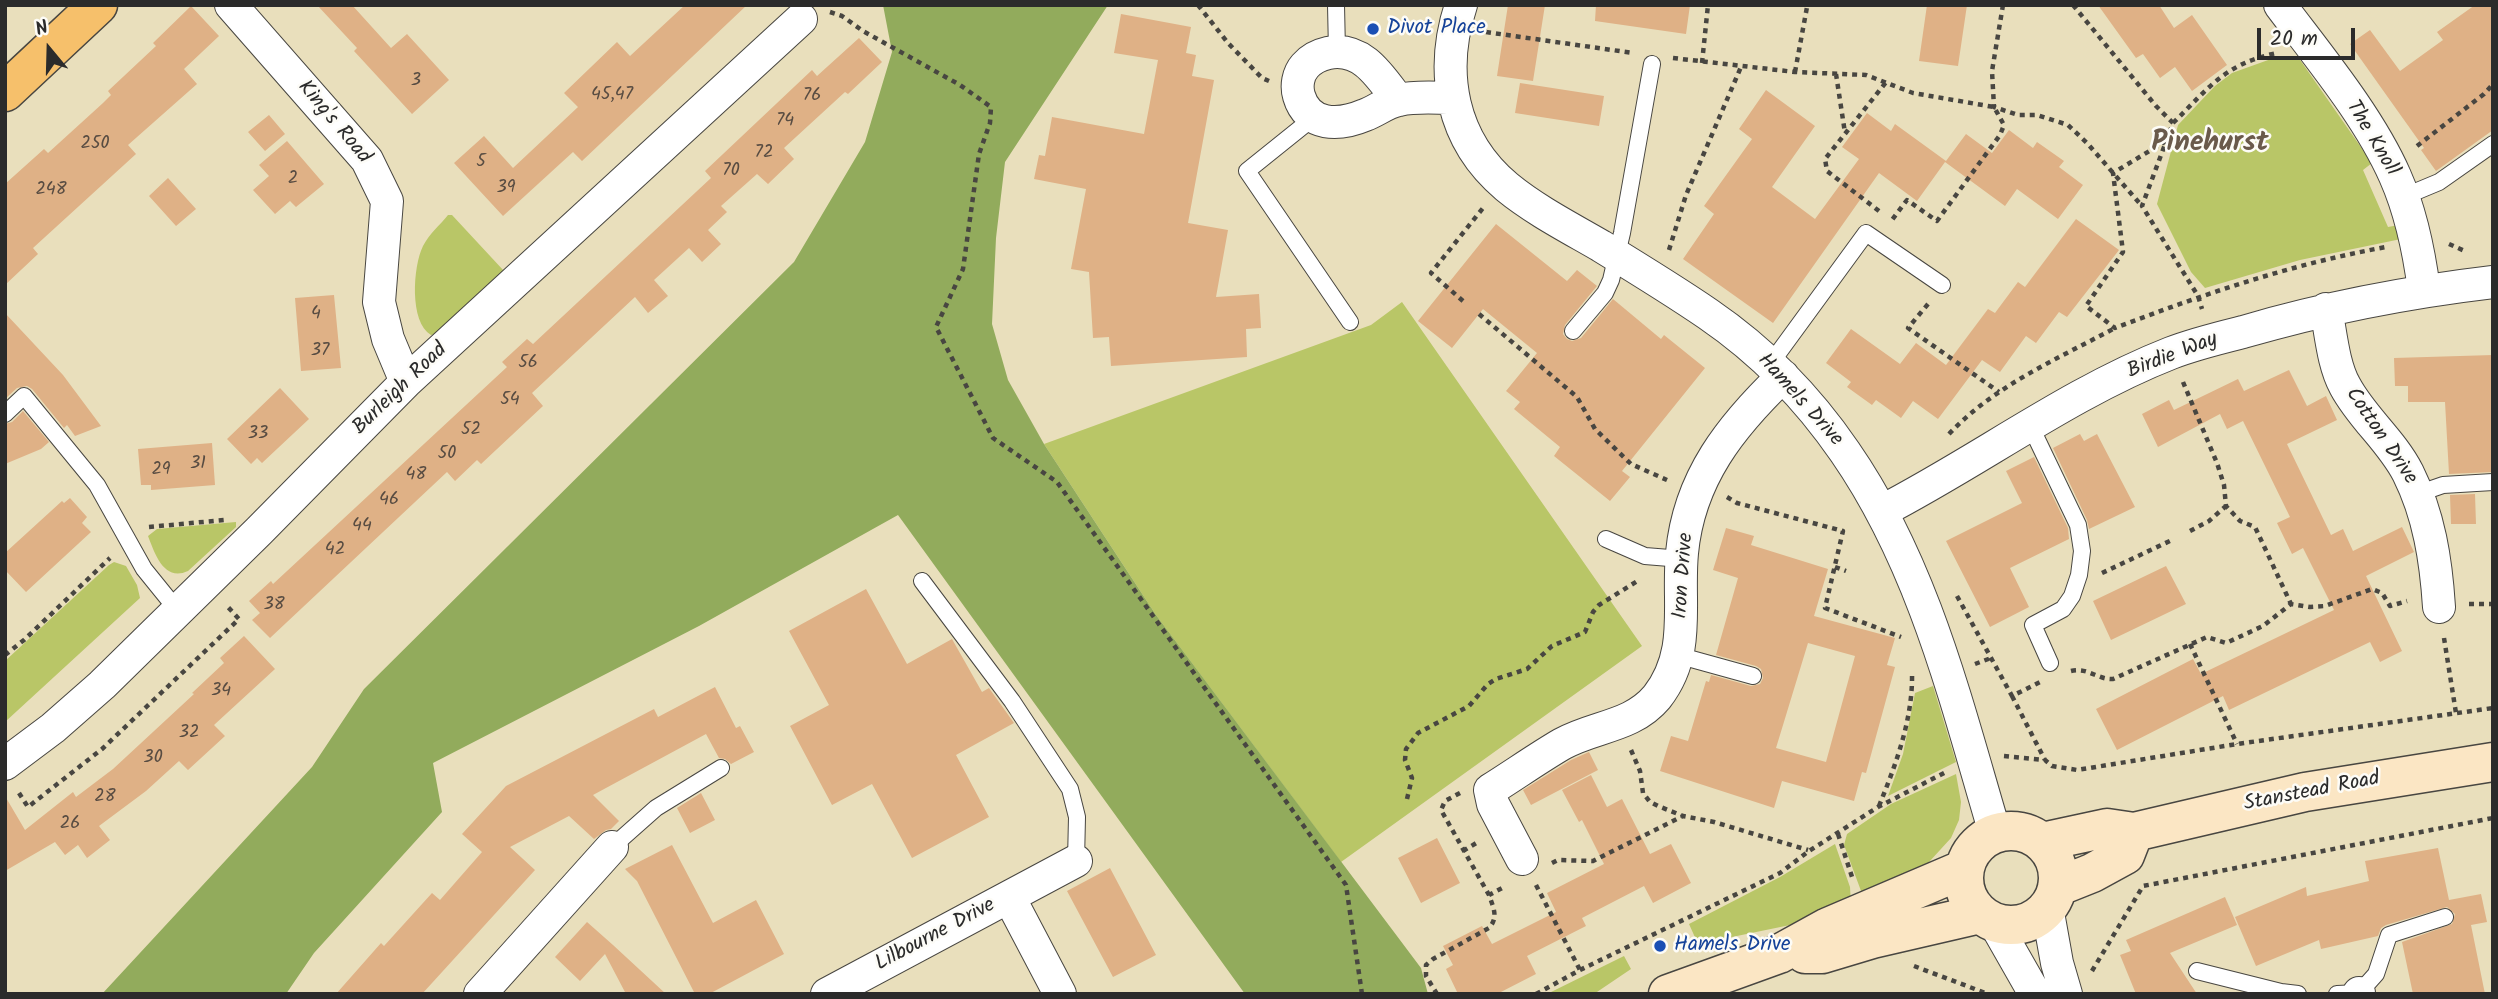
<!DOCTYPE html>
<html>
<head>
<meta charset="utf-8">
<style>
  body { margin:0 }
  #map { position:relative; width:2498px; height:999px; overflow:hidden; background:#e9dfbc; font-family:Kalam,sans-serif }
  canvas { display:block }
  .frame { position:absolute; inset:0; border:7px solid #2b2b2b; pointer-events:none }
  .north { position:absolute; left:14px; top:14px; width:70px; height:70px; -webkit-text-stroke:5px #fdfcf7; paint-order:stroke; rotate:341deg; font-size:19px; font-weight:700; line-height:28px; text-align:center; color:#2b2b2b }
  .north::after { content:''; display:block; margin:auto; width:24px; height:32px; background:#2b2b2b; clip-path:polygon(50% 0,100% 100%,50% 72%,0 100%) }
  .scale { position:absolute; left:2257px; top:28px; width:98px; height:32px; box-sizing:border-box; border:4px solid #2b2b2b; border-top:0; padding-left:9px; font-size:21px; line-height:24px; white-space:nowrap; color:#2b2b2b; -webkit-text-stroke:5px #fdfcf7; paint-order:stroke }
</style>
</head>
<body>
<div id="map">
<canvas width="2498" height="999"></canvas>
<div class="frame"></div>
<div class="north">N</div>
<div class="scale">20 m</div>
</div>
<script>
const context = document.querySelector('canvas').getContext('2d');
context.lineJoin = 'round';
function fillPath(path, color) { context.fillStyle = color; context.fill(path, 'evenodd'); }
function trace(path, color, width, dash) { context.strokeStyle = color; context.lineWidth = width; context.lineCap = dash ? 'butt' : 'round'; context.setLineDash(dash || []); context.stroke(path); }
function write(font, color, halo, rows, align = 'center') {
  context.font = font + ' Kalam,sans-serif'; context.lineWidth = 5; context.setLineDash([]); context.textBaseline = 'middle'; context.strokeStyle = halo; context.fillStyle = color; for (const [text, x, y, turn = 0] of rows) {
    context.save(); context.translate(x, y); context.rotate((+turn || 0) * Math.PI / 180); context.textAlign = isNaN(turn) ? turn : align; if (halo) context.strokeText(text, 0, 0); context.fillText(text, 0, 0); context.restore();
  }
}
fillPath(new Path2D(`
  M2298,57l74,106 -9,7 25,57 11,-2 2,14 -101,21 -95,28 -14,-16 -34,-68 21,-79 37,-39 17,-13 39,-14z
  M448,215h4l52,56 -65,63 -8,1c-22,-13 -18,-69 -8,-89 6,-12 17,-21 25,-31z
  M1402,302l240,344 -301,216 -185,-247 -112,-171 327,-119z
  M236,522v5l-48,44c-24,11 -33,-17 -40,-35l9,-7z
  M114,562l12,4 11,19 3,13 -135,124v-61l104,-96z
  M1933,686l23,76 -68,34 15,-42 12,-61z
  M1956,774l5,28 -2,18 -8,18 -32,35 -55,26 -20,-54 3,-11 44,-30z
  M1835,844l15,43 1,17 -56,20 -97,20 -9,-20 91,-47z
  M1624,956l7,13 -37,25h-47z`), '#b9c667');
fillPath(new Path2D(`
  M883,5h225l-103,157 -9,76 -4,86 16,56 36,64 112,171 265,353 7,26h-183l-347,-479 -199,111 -266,137 9,49 -128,141 -28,41h-184l210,-227 52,-78 430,-427 71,-120 27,-90z`), '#92ab5c');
fillPath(new Path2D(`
  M317,5h35l39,43 16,-14 42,46 -37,34 -58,-63 3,-3z
  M685,5h62l-165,156 -9,-9 -70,64 -49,-53 30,-27 29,32 65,-61 -14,-14 53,-51 13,14z
  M1508,5h37l-12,76 -36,-5z
  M1596,5h94l-4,29 -91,-13z
  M1927,5h40l-9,61 -39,-5z
  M2098,5h61l15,23 18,-13 35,50 -35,26 -17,-24 -15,11 -17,-24 -7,4z
  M2475,5h18v125l-57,41 -15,-21 3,-2 -74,-104 20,-14 30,41 43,-31 -6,-8z
  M191,6l28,30 -35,33 13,15 -69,61 8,9 -103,94 5,6 -33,31v-101l39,-35 4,4 55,-50 8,-8 -3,-4 48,-45 -3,-3z
  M1121,14l70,13 -5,26 10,2 -4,21 22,4 -26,143 40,7 -12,67 43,-3 2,34 -15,1 1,28 -136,9 -2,-29 -16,1 -4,-66 -18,-3 15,-80 -52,-10 5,-24 6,1 7,-39 92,17 14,-74 -44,-7z
  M859,38l23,24 -34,32 -3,-2 -61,56 10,11 -26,25 -11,-10 -36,32 6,6 -19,18 13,14 -19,18 -13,-14 -35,32 14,16 -20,17 -13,-16 -103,96 11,13 -62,58 -4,-4 -22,21 -8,-9 -177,166 -18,-18 8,-7 -11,-12 22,-20 2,3 234,-217 -5,-5 25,-23 6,5 178,-166 -6,-7 107,-101 5,6z
  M1520,83l84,13 -5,30 -84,-13z
  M1766,90l49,36 -43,61 43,32 44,-60 -17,-12 25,-34 24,18 4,-7 51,37 20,-27 26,19 17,-23 24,18 4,-6 27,19 -5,6 24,18 -25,34 -41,-30 -12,17 -60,-44 -28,39 -38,-28 -106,150 -90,-64 31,-45 -10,-8 48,-67 -13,-10z
  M269,115l16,19 -20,17 -17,-19z
  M287,141l37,43 -28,23 -6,-6 -15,13 -22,-24 16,-14 -10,-11z
  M168,178l28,31 -20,17 -27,-30z
  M2076,219l43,31 -52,67 -8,-5 -23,31 -10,-7 -26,36 -18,-12 -44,59 -25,-18 -12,17 -25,-18 -4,5 -25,-18 4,-5 -25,-19 25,-34 49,35 16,-21 30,22 42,-56 7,4 23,-31 7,5z
  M1496,224l71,57 10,-11 20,16 -32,39 -2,9 4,5 5,2 9,-3 32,-39 48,40 3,-4 41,33 -83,103 8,6 -20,24 -56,-45 6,-9 -46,-38 6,-7 -14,-11 31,-38 -54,-44 -31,39 -34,-27z
  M334,295l7,73 -40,3 -6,-73z
  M5,313l58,62 38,51 -26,10 -8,-11 -3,3 -32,-39 -5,-3 -10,2 -12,11z
  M2493,355v117l-44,2 -4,-72h-37v-16h-13l-1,-28z
  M2289,370l18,36 19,-10 11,24 -50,24 44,91 12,-6 10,22 49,-24 12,25 -48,24 36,75 -22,11 -10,-20 -141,68 -6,-14 -106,54 -21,-41 97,-50 8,15 133,-64 -31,-62 -11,6 -15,-31 13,-6 -47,-96 -16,8 -7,-15 -62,33 -16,-33 27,-14 5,10 64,-31 6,12z
  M280,388l29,31 -47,44 -5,-5 -6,6 -24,-25z
  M23,411l26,31 -8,7 -36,15v-40l7,-2z
  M2080,434l4,7 13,-7 38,73 -46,22 -2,-9 -34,-72z
  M212,443l3,42 -64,5v-5h-10l-3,-36z
  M2034,457l34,71 1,11 -59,29 19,39 -39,20 -44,-86 76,-38 -16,-32z
  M2475,494l1,30h-25l-1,-29z
  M70,498l17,19 -5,6 9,9 -65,60 -21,-22v-17l57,-52 2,2z
  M1726,528l28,8 -3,9 77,24 -14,47 81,22 -8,27 8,2 -29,106 -4,-1 -8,29 -72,-20 -8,27 -114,-37 11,-35 17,5 18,-60 3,1 2,-7 40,11 9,-2 3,-6 -2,-9 -5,-3 -40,-11 22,-77 -25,-8zM1808,643l47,13 -29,106 -50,-14z
  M2166,566l20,38 -75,36 -18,-39z
  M866,589l41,75 45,-25 30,53 7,-4 25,35 -58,32 33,62 -77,41 -40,-74 -40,21 -42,-79 39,-21 -40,-74z
  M244,636l31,33 -61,56 11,11 -37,34 -9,-9 -33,30 -47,35 11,14 -23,18 -9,-13 -13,10 -10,-13 -50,29v-75l20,34 48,-38 3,5 37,-28 81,-75 -2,-1 32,-30 -4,-5z
  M715,687l21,41 4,-2 14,26 -23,12 -6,-5 -6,-1 -13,-24 -113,61 26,26 -8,8 -5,1 -12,9 -25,-23 -59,31 25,23 -113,124h-86l45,-51 3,3 48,-53 8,7 42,-48 -20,-18 44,-48 148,-77 4,8z
  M1589,752l9,18 -67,35 -8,-15 48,-30z
  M1591,775l16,32 15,-8 28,55 21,-10 20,39 -38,20 -9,-17 -62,32 4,8 -59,30 9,18 -39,20h-39l-12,-25 7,-4 -10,-19 39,-20 10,18 64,-32 -9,-19 57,-29 -22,-44 -3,2 -17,-32z
  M701,793l14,27 -25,13 -13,-25z
  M1437,838l23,45 -39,20 -23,-45z
  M672,845l41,78 43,-23 28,54 -75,40h-14l-58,-113 -12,-12z
  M2438,848l11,52 32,-6 6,28 -16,3 14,69h-72l-11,-52 50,-18 3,-10 -8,-7 -61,18 -5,3 -3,8 -57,13 -2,-9 -63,26 -21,-49 71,-30 1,9 62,-15 -4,-20z
  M1110,868l46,87 -43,22 -46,-86z
  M2225,897l12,28 -67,28 27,41h-61l-16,-39 11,-4 -5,-11z
  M587,922l26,23 53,49h-40l-21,-40 -25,27 -25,-24z`), '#dfb186');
const service = new Path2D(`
  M1336,5l1,46
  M1313,118l-66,53 103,151
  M2403,197l36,-15 54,-38
  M1573,331l32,-38 6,-13 11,-47 30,-169
  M1771,363l95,-130 76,52
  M5,414l19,-18 73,89 47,84 34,42
  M2030,425l48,100 4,26 -3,24 -7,21 -9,13 -30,16 17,38
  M2417,494l26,-9 50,-3
  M1606,539l39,17 37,3
  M922,581l90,120 58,88 7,28 -1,44
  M1677,655l76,21
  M612,847l44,-39 65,-40
  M2197,971l84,21 17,2
  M2337,994l22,-1 17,-19 13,-39 56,-18`);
const minor = new Path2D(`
  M231,5l136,155 20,41 -8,101 9,37 18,43
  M1461,5c-22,67 -10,135 46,182 28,23 63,41 94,59 36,22 72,44 107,68 54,37 100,84 137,138 79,114 111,250 150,381
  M2280,5c39,52 89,112 115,171 16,36 24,75 29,114
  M1398,100c-18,-24 -36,-54 -70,-47 -9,2 -17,6 -23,13 -7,8 -9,20 -6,30 9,31 40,30 66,19 11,-4 22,-13 34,-15 16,-4 37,-2 53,-2
  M2326,309c5,25 7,55 19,77 17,32 46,54 63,87 21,42 28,87 31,134
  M1882,511c97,-50 187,-118 289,-158 23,-9 48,-15 72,-21 82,-24 165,-40 250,-50
  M5,764l48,-36 49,-43 157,-154 147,-149 395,-363
  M1522,859l-29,-55 -3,-14c24,-15 48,-32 72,-46 32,-18 70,-17 95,-47 35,-45 20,-93 25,-144 7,-75 49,-127 101,-177
  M1009,897l51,97
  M2047,907l10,56 9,31
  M1994,922l41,72
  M2359,993v1
  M480,994l132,-147
  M827,994l249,-133`);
const secondary = new Path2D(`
  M1964 878a47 47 0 1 1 94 0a47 47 0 1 1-94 0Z
  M2042,842l65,-14 27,4 171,-40 188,-30
  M2057,887l35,-14 33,-18 9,-23
  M1805,954h17l50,-15 108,-25
  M1668,994l111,-40 49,-27 136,-58`);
const primary = new Path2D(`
  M5,92l93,-87`);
trace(service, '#484641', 18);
trace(minor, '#484641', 34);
trace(secondary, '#484641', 41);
trace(primary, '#484641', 41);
trace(new Path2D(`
  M1198,5l30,38 34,35 7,3
  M2003,5l-11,66 2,36 24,8h19l31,10 19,18 55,63
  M2073,5l83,101 17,17 -31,83 56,90 4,13
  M830,12l12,4 21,15 97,54 31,22 -1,16 -11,31 -16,115 -27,58 57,111 64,44 289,403 16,109
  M1486,32l147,21
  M1673,58l122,14 71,3 47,18 81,14 10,18 -4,10 -63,86 -30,-21 -15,20 -3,-2
  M1702,63l6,-58
  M1795,72l12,-65
  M1836,74l9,59
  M2173,123c36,-35 51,-59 104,-70
  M2166,141l-53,32 10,79 -37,54 29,22c89,-34 177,-64 271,-81
  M2417,146l67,-52 9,-10
  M1879,211l-52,-40 -2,-12 62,-78
  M2449,244l18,8
  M1669,250l17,-55 55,-128
  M1463,301l-32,-28 52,-65
  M1928,304l-20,24 91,64
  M1479,314l98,83 18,32 36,35 36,16
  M2183,382l34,81 7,22 2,21 14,15 15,6 36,77
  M1949,434c45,-48 108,-75 166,-106
  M1727,497l10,6 106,28 -18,77 76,29
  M149,527l75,-7
  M2190,531l19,-10 17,-15
  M1835,567l11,4
  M2102,573l72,-34
  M1957,596l55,100 28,-14
  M2469,604h24
  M2444,638l12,75
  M2190,644l47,100
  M5,655l19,-15 86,-82
  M1975,664l16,-6
  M2071,671c17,-4 27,9 42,8l94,-42 19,6 37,-17 28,-22 19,3 15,-1 47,-17 10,4 8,13 17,-5
  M2012,696l33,64
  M1631,750l9,21 3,22 7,9 8,4 25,10 31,6 94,28
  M2004,756l41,4 7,6 25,4 160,-26 256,-36
  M19,793l9,14 74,-58 137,-130 -12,-13
  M1460,793l-15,8 -4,9 48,85
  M1407,799l5,-21 -7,-18 1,-11 12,-16 51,-27 19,-22 8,-5 31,-10 25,-23 33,-14 8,-20 6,-7 40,-25
  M1879,806c17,-42 34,-87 33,-133
  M1838,834l15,46
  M1463,851l15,-9
  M1552,863l6,-3 35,1 90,-45
  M1536,885l44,85
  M1914,966l74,28
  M2092,971l51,-85 350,-68
  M1437,994l-11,-18v-11l7,-6 56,-31c10,-11 4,-21 0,-33l17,-9
  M1536,994l44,-24 200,-97 29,-22 69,-44 68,-35`), '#484641', 4.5, [5, 5]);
trace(service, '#fff', 16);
trace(minor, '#fff', 32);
trace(secondary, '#fbe6c4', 38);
trace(primary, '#f6c06b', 38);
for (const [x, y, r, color] of [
  [1373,29,7,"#1a4fb4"],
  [1660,946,7,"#1a4fb4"]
]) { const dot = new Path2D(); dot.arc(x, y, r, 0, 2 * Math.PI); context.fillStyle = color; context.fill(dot); trace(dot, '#fdfcf7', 2.5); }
write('18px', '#584c42', null, [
  ["3",416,82],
  ["45,47",612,96],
  ["76",812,97],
  ["74",785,122],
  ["250",95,145],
  ["72",764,154],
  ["5",481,163],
  ["70",731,172],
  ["2",293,180],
  ["39",506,189],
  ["248",51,191],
  ["4",316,315],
  ["37",320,352],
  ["56",528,364],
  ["54",510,401],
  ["52",471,431],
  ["33",258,435],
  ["50",447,455],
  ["31",198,465],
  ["29",161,471],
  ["48",416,476],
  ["46",389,501],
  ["44",362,527],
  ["42",335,551],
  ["38",274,606],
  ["34",221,692],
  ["32",189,734],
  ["30",153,759],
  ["28",105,798],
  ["26",70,825]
]);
write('21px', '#164399', '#fdfcf7', [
  ["Divot Place",1387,29],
  ["Hamels Drive",1674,946]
], 'left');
write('21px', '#2b2b2b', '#fdfcf7', [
  ["King's Road",333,123,50],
  ["The Knoll",2371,139,59],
  ["Birdie Way",2173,357,-21],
  ["Burleigh Road",401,390,-44],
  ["Hamels Drive",1799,401,48],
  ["Cotton Drive",2380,437,56],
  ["Iron Drive",1685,576,-86],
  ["Stanstead Road",2312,793,-11],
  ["Lilbourne Drive",936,936,-28]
]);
write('bold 28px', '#6a5a4b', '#fdfcf7', [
  ["Pinehurst",2210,145]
]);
</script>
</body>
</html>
